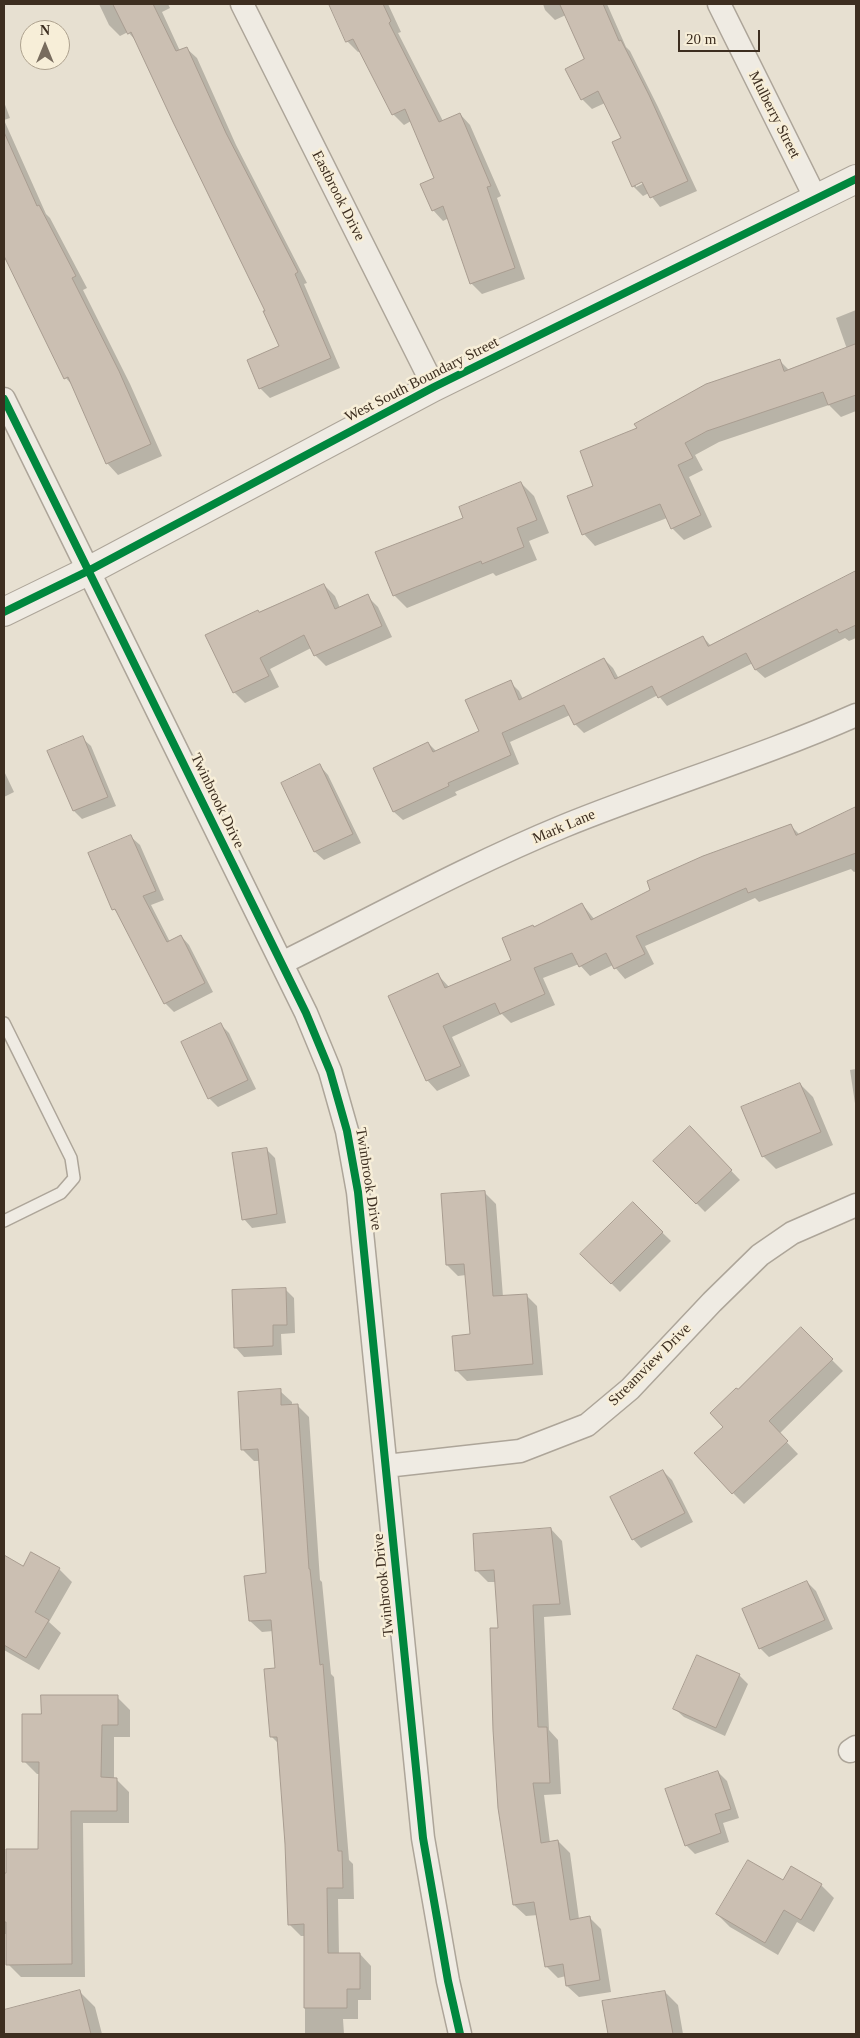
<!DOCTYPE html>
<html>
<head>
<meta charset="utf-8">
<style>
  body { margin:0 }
  #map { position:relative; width:860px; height:2038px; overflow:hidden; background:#e7e0d1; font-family:"Times New Roman",serif }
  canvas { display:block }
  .frame { position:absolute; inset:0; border:5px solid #3d2e20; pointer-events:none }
  .north { position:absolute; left:20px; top:20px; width:50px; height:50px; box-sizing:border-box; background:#f7eed8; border:1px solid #ada18e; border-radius:50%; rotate:0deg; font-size:14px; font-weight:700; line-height:20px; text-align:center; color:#3d2e20 }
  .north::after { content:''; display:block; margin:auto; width:18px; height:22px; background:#786c5e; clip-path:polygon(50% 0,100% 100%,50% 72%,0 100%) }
  .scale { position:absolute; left:678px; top:30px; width:82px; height:22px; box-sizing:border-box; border:2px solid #3d2e20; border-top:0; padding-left:6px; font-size:15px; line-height:18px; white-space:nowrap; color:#3d2e20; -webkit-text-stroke:4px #f7eed8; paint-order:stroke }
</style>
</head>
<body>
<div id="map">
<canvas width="860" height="2038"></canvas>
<div class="frame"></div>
<div class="north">N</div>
<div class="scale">20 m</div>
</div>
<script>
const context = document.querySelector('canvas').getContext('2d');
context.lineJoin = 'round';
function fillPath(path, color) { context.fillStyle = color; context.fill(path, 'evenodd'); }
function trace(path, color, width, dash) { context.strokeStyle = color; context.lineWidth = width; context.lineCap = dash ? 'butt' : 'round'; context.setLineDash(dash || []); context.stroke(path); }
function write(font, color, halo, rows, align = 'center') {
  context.font = font + ' "Times New Roman",serif'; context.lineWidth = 5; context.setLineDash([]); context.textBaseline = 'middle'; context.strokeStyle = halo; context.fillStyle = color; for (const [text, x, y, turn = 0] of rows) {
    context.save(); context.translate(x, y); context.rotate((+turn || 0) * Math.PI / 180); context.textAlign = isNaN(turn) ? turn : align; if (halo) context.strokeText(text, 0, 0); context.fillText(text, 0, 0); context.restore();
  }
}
fillPath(new Path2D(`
  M99,4h69l2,4 -8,4 18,39 6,-3 11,10 39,87 71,138 -3,1 36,84 -70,30 -10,-10 20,-41 -13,-36 -130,-269 -9,-10 -8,4 -11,-11z
  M330,4h58l13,28 -3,1 45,88 17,-7 10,11 31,71 -4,2 28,81 -43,15 -11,-11 -22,-65 -6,3 -10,-11 3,-31 -25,-58 -7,4 -11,-11 -32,-63 -3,1 -11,-11z
  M543,4h64l19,43 4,4 28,56 39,84 -37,16 -11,-14 -6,3 -10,-10 -10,-48 -18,-35 -13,6 -10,-10 4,-39 -20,-45 -11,5 -10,-10zM647,178l1,3 -12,6v-3z
  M4,102l6,16 -6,2 42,94 4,4 37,70 -4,2 47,94 32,72 -44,19 -11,-12 -35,-78 -6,-7 -62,-125z
  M856,310v101l-15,6 -12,-12 -110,37 -24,13 8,15 -14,7 23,50 -28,13 -12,-12 -5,-10 -72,28 -11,-12 -15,-37 26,-10 43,-58 142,-68 10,10 57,-22 -11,-31z
  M521,483l13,13 15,37 -20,8 8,19 -41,16 -3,-3 -86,35 -13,-13 71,-77z
  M856,573v65l-7,3 -4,-3 -80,40 -9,-8 -3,-7 -86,43 -9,-11 -74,38 -9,-9 -5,-9 -60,27 9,22 -64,28 2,3 -54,25 -9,-8 -20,-43 54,-26 8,8 45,-19 29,-50 9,9 4,8 81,-40 9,9 6,11 84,-42 8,9z
  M324,585l11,11 5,12 27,-12 11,11 14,30 -66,29 -11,-11 -4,-7 -41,21 9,18 -34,16 -11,-11 25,-79z
  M82,738l9,8 25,60 -34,13 -8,-8z
  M320,766l8,9 33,68 -37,17 -9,-8 -32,-69z
  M4,771l10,21 -10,5z
  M856,809v62l-2,1 -3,-3 -92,33 -4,-4 -110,48 9,18 -29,15 -12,-14 -23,11 -11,-12 -36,14 12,27 -44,18 -9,-9 -50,23 18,39 -33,15 -10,-11 -37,-84 48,-21 11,12 64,-26 21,-33 48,-24 13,16 196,-94 9,9z
  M131,837l9,8 24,55 -13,5 19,37 11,-6 8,9 24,47 -39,20 -9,-9 -46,-88 -5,-6z
  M221,1025l8,8 27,56 -38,18 -9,-9z
  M856,1069v41l-6,-40z
  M800,1084l13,13 20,48 -57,24 -13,-13z
  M690,1128l50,52 -35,32 -50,-51z
  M266,1149l9,9 11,65 -34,5 -8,-9z
  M485,1193l11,11 7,93 23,-2 11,11 6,69 -76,6 -11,-11 15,-35 -5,-60 -8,1 -11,-11z
  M633,1204l38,37 -51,51 -38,-38z
  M285,1289l9,9 1,35 -14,1 1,21 -38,2 -8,-9z
  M801,1329l42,42 -64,63 19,20 -54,50 -11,-11 -8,-66 13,-36z
  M280,1391l12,11v4l5,-1 12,12 11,163 2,2 9,92 3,3 15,183 4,4 1,35h-16l1,55h21l11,12v34h-13v19h-15l1,15h-39v-98h-4l-12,-12 -2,-80 -8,-100 -7,-7 5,-68 -4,-38 -11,1 -12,-11 18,-47 -8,-113h-6l-11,-11z
  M663,1471l9,9 21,42 -52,26 -8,-9z
  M551,1529l11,12 9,74 -27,2 5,113 9,10 3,54 -17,1 6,48 8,-2 12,12 9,66 11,-1 11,11 10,63 -32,5 -12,-11 -1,-10 -8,2 -12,-12 -8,-51 -12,1 -12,-11 -18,-323h-8l-11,-11z
  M31,1554l28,15 13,13 -23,40 12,11 -22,37 -35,-20v-94l19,11z
  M807,1582l9,9 17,38 -64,28 -9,-9z
  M739,1675l9,9 -23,52 -41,-19 -9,-8z
  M117,1697l13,13v27h-16v42h2l13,13v31h-46l2,154h-64l-13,-13v-30h-4v-59h4l31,-25 1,-76h-3l-13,-13 18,-46z
  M718,1772l9,9 12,37 -16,5 6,19 -34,12 -9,-9z
  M783,1881l38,4 13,13 -20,34 -17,-10 -19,33 -48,-28 -13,-13z
  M80,1992l15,15 7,27h-98v-23z
  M665,1992l13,13 5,29h-74l-5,-32z`), '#0003');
const building = new Path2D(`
  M113,4h40l23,47 11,-4 39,86 72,139 -3,2 36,84 -72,31 -12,-29 32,-14 -16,-35h2l-92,-189 -42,-90 -3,2z
  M329,4h54l8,17 -2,2 50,99 21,-9 31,73 -4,1 28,81 -45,16 -27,-78 -11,5 -12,-27 14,-6 -29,-69 -13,6 -39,-76 -7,3z
  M560,4h43l16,37 2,-1 28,55 39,86 -38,17 -8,-16 -10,5 -20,-45 9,-4 -23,-47 -17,9 -16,-31 19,-10z
  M4,132l33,74 2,-1 37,71 -4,2 47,93 32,73 -45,20 -38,-87 -4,2 -60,-123z
  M856,344v51l-28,10 -5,-13 -116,39 -22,12 8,15 -15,7 23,50 -30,14 -11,-25 -78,31 -15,-39 26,-10 -13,-35 57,-23 -3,-4 72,-40 74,-25 4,12z
  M521,482l16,38 -20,8 7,19 -42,17 -1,-3 -88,35 -18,-44 88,-34 -4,-11z
  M856,571v54l-17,8 -2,-4 -82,41 -9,-17 -88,45 -6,-12 -78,39 -10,-20 -62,28 9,22 -63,28 1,3 -56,26 -20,-44 55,-26 5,10 46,-21 -14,-31 46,-20 8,20 85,-42 11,21 88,-43 5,10z
  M324,584l11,25 33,-15 14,32 -68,30 -10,-21 -44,23 9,18 -36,17 -28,-58 53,-25 1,2z
  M83,736l25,61 -35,14 -26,-60z
  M320,764l33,70 -39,18 -33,-69z
  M856,807v46l-108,40 -2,-5 -110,48 9,18 -31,15 -8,-16 -27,14 -7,-14 -38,15 11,26 -45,20 -5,-11 -52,23 18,40 -35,15 -38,-85 50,-23 7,15 66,-28 -9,-22 31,-13 1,2 48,-24 9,17 59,-30 -3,-9 56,-25 88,-32 5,11z
  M131,835l25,56 -13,5 24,46 14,-7 24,48 -41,21 -49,-95 -3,1 -24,-57z
  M221,1023l27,57 -40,19 -27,-57z
  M800,1083l21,49 -59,25 -21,-50z
  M690,1126l42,44 -36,34 -43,-43z
  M267,1148l10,66 -35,6 -10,-67z
  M485,1191l8,105 34,-2 6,70 -78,7 -3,-35 18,-2 -6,-70 -18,1 -5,-71z
  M633,1202l30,30 -52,52 -31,-30z
  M286,1288l1,37h-14v21l-39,2 -2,-58z
  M801,1327l32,32 -64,62 19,20 -56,53 -38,-41 29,-26 -13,-14 26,-25 2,1z
  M281,1389v16l17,-1 11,165h1l10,96 3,-1 15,187h4l1,37h-16l1,65h32v36h-13v19h-43v-84l-16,1 -3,-81 -8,-107h-7l-6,-68 11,-1 -4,-48 -22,1 -5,-45 22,-3 -8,-124 -17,1 -3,-58z
  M663,1470l22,43 -53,27 -22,-43z
  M551,1528l9,76 -27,1 5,122h9l3,56h-17l8,60 17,-3 12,80 20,-4 10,64 -34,6 -3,-22 -18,3 -11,-65 -21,3 -15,-97 -5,-78 -3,-102h8l-4,-58 -19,1 -2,-37z
  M31,1552l29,16 -25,44 14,8 -23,38 -22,-13v-90l19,11z
  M807,1581l18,39 -66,29 -17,-40z
  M697,1655l43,19 -24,54 -43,-19z
  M41,1695h77v30h-16l-1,52 16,1v33h-46l1,153 -66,1v-43h-2v-49h2v-24h32l1,-87h-17v-48h19z
  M718,1771l13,38 -16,5 6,19 -36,13 -20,-57z
  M748,1860l35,20 8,-14 31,18 -21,36 -17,-10 -19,33 -49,-29z
  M80,1990l11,44h-87v-24z
  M665,1991l8,43h-65l-6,-33z`);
fillPath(building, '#cbbfb2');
trace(building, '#a89c90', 1);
const service = new Path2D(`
  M4,1023l67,135 3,20 -13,15 -57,28`);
const minor = new Path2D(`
  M242,4l192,383
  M719,4l97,195
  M4,399l302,614 24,58 17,60 11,61 65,646 25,143 12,53
  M282,963c93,-46 185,-97 282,-137 96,-39 197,-69 292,-111
  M386,1466l134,-15 67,-26 43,-36 82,-87 48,-47 32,-22 64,-28
  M850,1751l6,-4`);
const tertiary = new Path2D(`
  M4,612l84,-41 346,-184 422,-208`);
trace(service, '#ada599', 14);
trace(minor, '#ada599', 25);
trace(tertiary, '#ada599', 30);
trace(service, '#efebe3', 11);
trace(minor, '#efebe3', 22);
trace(tertiary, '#efebe3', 28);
trace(new Path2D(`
  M4,399l302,614 24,58 17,60 11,61 65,646 25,143 12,53
  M4,612l84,-41 346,-184 422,-208`), '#00873e', 8);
write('15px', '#3d2e20', '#f7eed8', [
  ["Mulberry Street",774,115,63],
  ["Eastbrook Drive",338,196,63],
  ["West South Boundary Street",422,380,-27],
  ["Twinbrook Drive",217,801,64],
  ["Mark Lane",564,827,-23],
  ["Twinbrook Drive",368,1179,81],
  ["Streamview Drive",650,1365,-45],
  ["Twinbrook Drive",384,1585,-96]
]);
</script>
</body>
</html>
